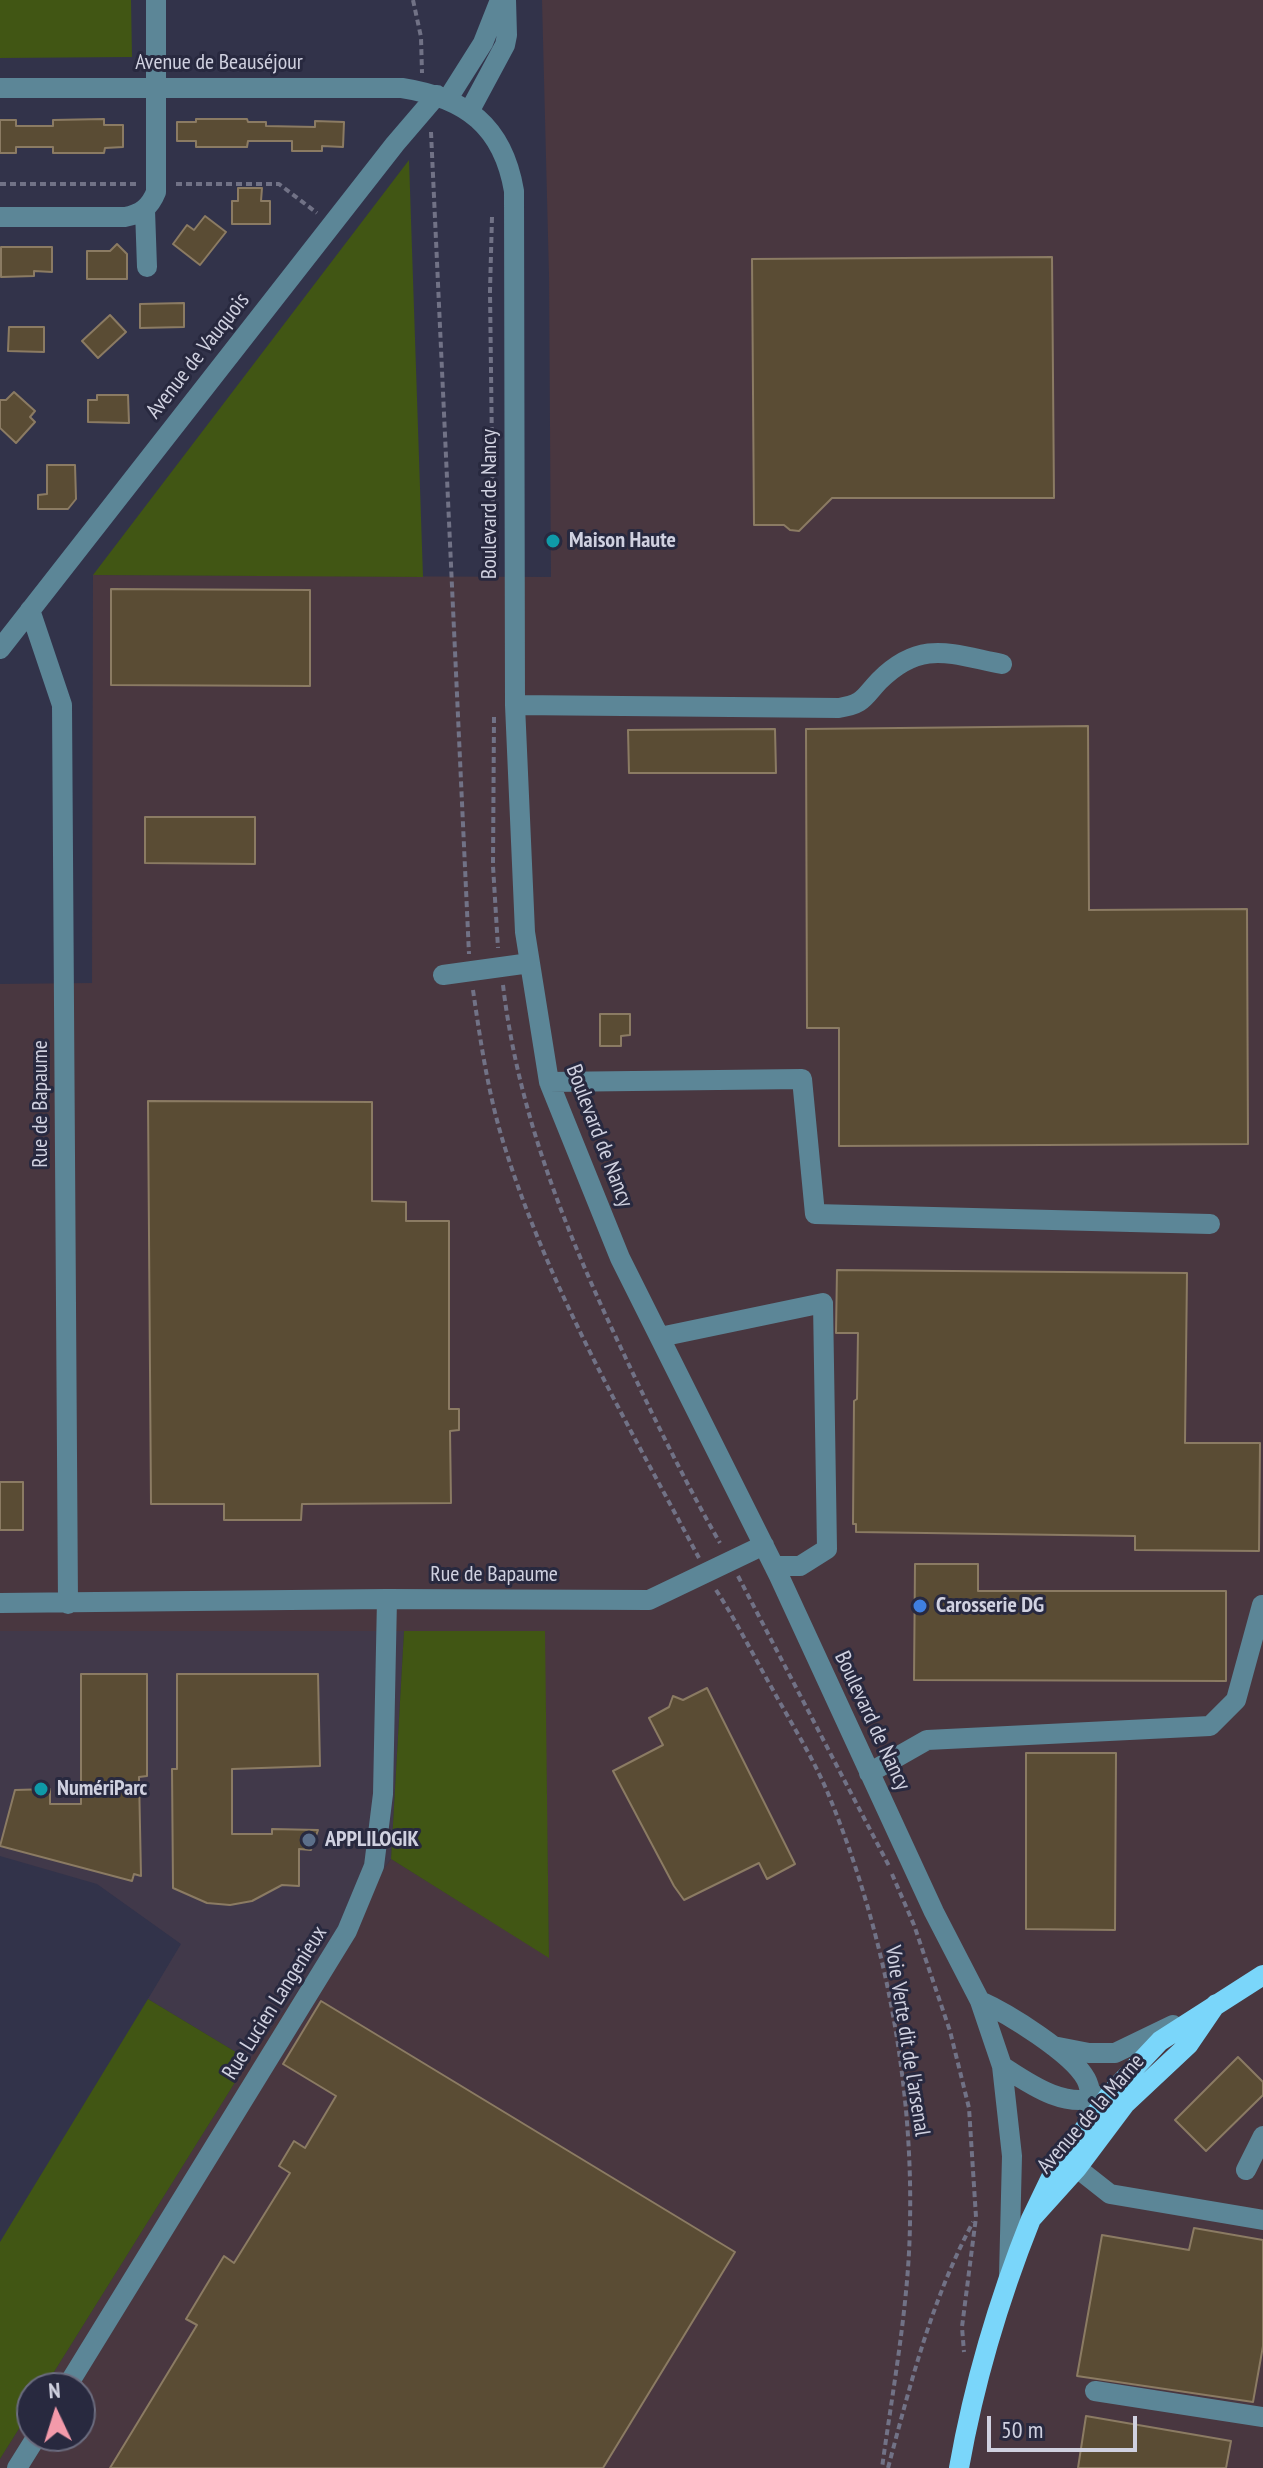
<!DOCTYPE html>
<html>
<head>
<meta charset="utf-8">
<style>
  body { margin:0 }
  #map { position:relative; width:1263px; height:2468px; overflow:hidden; background:#32334a; font-family:"PT Sans Narrow",sans-serif }
  canvas { display:block }
  .north { position:absolute; left:16px; top:2372px; width:80px; height:80px; box-sizing:border-box; background:#28293f; border:2px solid #6b6c7f; border-radius:50%; rotate:356deg; font-size:22px; font-weight:700; line-height:32px; text-align:center; color:#d0d1e0 }
  .north::after { content:''; display:block; margin:auto; width:28px; height:36px; background:#f39aaa; clip-path:polygon(50% 0,100% 100%,50% 72%,0 100%) }
  .scale { position:absolute; left:987px; top:2416px; width:150px; height:36px; box-sizing:border-box; border:4px solid #d0d1e0; border-top:0; padding-left:10px; font-size:24px; line-height:28px; white-space:nowrap; color:#d0d1e0; -webkit-text-stroke:6px #28293f; paint-order:stroke }
</style>
</head>
<body>
<div id="map">
<canvas width="1263" height="2468"></canvas>
<div class="north">N</div>
<div class="scale">50 m</div>
</div>
<script>
const context = document.querySelector('canvas').getContext('2d');
context.lineJoin = 'round';
function fillPath(path, color) { context.fillStyle = color; context.fill(path, 'evenodd'); }
function trace(path, color, width, dash) { context.strokeStyle = color; context.lineWidth = width; context.lineCap = dash ? 'butt' : 'round'; context.setLineDash(dash || []); context.stroke(path); }
function write(font, color, halo, rows, align = 'center') {
  context.font = font + ' "PT Sans Narrow",sans-serif'; context.lineWidth = 6; context.setLineDash([]); context.textBaseline = 'middle'; context.strokeStyle = halo; context.fillStyle = color; for (const [text, x, y, turn = 0] of rows) {
    context.save(); context.translate(x, y); context.rotate((+turn || 0) * Math.PI / 180); context.textAlign = isNaN(turn) ? turn : align; if (halo) context.strokeText(text, 0, 0); context.fillText(text, 0, 0); context.restore();
  }
}
fillPath(new Path2D(`
  M0,1631h404l-13,228 -142,201 -101,-61 33,-55 -84,-60 -97,-28z`), '#41394a');
fillPath(new Path2D(`
  M542,0h721v2468h-1263v-9l32,-51v28h48v-48h-36l205,-328 142,-201 158,98 -5,-326h-544v-647l92,-1 1,-408 458,2 -2,-301z`), '#493740');
fillPath(new Path2D(`
  M0,0h131l1,57 -132,1z
  M409,160l14,417 -330,-2z
  M404,1631h141l4,327 -158,-99z
  M148,1999l101,61 -205,328h-12v20l-32,51v-217z`), '#415614');
const building = new Path2D(`
  M104,119v6h19v22l-18,1 -1,5h-51v-6h-37v6h-16v-33h16v6h37v-6z
  M196,119h51l1,3h18v4l49,1v-6l29,1 -1,25 -21,-1v5h-30v-10h-44l-1,6h-51v-6h-19v-19h19z
  M238,188h24l-1,13h9v23h-38v-23h6z
  M205,216l21,16 -26,33 -27,-21 14,-19 7,5z
  M117,244l10,10v25h-40v-28h23z
  M1,247h51v25l-18,-1v5l-33,1z
  M1052,257l2,241h-222l-33,33 -9,-1 -6,-5h-30l-2,-266z
  M184,303v24l-44,1v-24z
  M110,315l16,17 -28,26 -16,-17z
  M9,327h35v25l-36,-1z
  M14,392l21,19 -5,6 5,5 -19,21 -16,-15v-28h6z
  M97,395h31l1,28 -41,-1v-22h9z
  M47,465h28l1,34 -8,10h-30v-14l9,-1z
  M111,589l199,1v96l-199,-1z
  M1088,726l1,184 158,-1 1,235 -409,2v-118h-32l-1,-299z
  M775,729l1,44h-147l-1,-43z
  M145,817h110v47l-110,-1z
  M600,1014h30v21l-9,1v10h-21z
  M148,1101l224,1v99l34,1v19h43v188h10v21l-9,1 1,72 -149,1 -1,16h-77v-16h-73z
  M837,1270l350,3 -2,170h75l-1,108 -124,-1v-14l-279,-4v-8h-3l1,-123 3,-2 1,-66h-22z
  M0,1482h23v48h-23z
  M915,1564h63v27h248v90l-312,-1z
  M81,1674h66v102l-8,1 2,99 -7,-2 -2,7 -132,-35 15,-56 35,-1v15h31z
  M177,1674h141l2,92 -88,3v65h40v-5l46,1 -7,20 -12,-1v37l-17,-1 -30,16 -22,4 -23,-2 -34,-15 -1,-119h5z
  M707,1688l88,176 -28,15 -8,-16 -75,37 -10,-14 -61,-115 50,-26 -14,-27 20,-11 4,-11 10,4z
  M1026,1753h90l-1,177 -89,-1z
  M321,2001l414,251 -132,216h-493l87,-143 -11,-6 38,-63 10,7 56,-90 -11,-7 15,-25 11,7 31,-52 -53,-32z
  M1238,2057l25,25v13l-57,56 -31,-31z
  M1194,2228l69,12v106l-10,56 -176,-26 25,-141 87,15z
  M1086,2416l145,25 -5,27h-148z`);
fillPath(building, '#5a4c34');
trace(building, '#8b7b63', 2);
trace(new Path2D(`
  M413,0l8,37 1,36
  M431,132l38,822
  M0,184h139
  M176,184h103l38,29
  M492,217l-2,74 3,237
  M494,717l-1,149 5,82
  M503,985c15,128 63,247 118,363 31,66 63,132 99,195
  M473,990c8,55 16,109 33,161 46,144 123,275 193,407
  M738,1576l151,290
  M716,1590c21,32 38,67 57,100 18,33 39,66 54,101 56,134 86,286 83,431 -1,82 -17,165 -28,246
  M892,1874l22,51 36,106 19,77 7,109 -14,110 2,25
  M888,2468c23,-86 43,-167 85,-246`), '#717286', 4, [6, 4]);
trace(new Path2D(`
  M0,88h402c64,10 101,38 112,103l1,514 10,227 24,150 71,176 159,318 155,336 46,89 22,65 10,90 -3,120
  M447,100l36,-57 17,-43
  M469,112l36,-67 2,-10 -1,-35
  M145,210l2,57
  M0,217h125c16,-3 25,-10 31,-25v-192
  M30,610l32,95 6,899
  M0,649l395,-505 42,-49
  M515,705l324,3c25,-4 24,-10 40,-27 42,-42 71,-27 123,-17
  M443,975l87,-12
  M549,1082l253,-3 13,135 395,10
  M660,1337l163,-34 4,246 -27,17h-26
  M0,1603l387,-4 262,1 115,-55
  M869,1773l58,-33 283,-14 26,-26 26,-95
  M980,2001c27,12 92,52 106,78 7,13 6,35 8,50
  M1053,2046l36,7h26l58,-28
  M1002,2066c29,19 64,44 99,30
  M1077,2168l33,26 153,26
  M1246,2170l17,-34
  M66,2388l281,-457 27,-65 9,-72 4,-195
  M1095,2391l168,26
  M17,2468l20,-32`), '#5c8697', 20);
trace(new Path2D(`
  M1216,2004l-28,41 -63,59 -48,64 -46,51 25,-52 55,-74 49,-52 103,-66
  M959,2468c15,-85 40,-169 72,-249`), '#7ad6fa', 20);
for (const [x, y, r, color] of [
  [553,541,8,"#0f9aa8"],
  [920,1606,8,"#3f7fe0"],
  [41,1789,8,"#0f9aa8"],
  [309,1840,8,"#5c6f8a"]
]) { const dot = new Path2D(); dot.arc(x, y, r, 0, 2 * Math.PI); context.fillStyle = color; context.fill(dot); trace(dot, '#28293f', 3); }
write('22px', '#d0d1e0', '#28293f', [
  ["Avenue de Beauséjour",219,63],
  ["Avenue de Vauquois",198,356,-52],
  ["Boulevard de Nancy",490,504,-90],
  ["Rue de Bapaume",41,1104,-90],
  ["Boulevard de Nancy",599,1136,69],
  ["Rue de Bapaume",494,1575],
  ["Boulevard de Nancy",872,1721,65],
  ["Rue Lucien Langenieux",275,2003,-58],
  ["Voie Verte dit de l'arsenal",907,2041,81],
  ["Avenue de la Marne",1091,2114,-49]
]);
write('bold 22px', '#d0d1e0', '#28293f', [
  ["Maison Haute",569,541],
  ["Carosserie DG",936,1606],
  ["NumériParc",57,1789],
  ["APPLILOGIK",325,1840]
], 'left');
</script>
</body>
</html>
